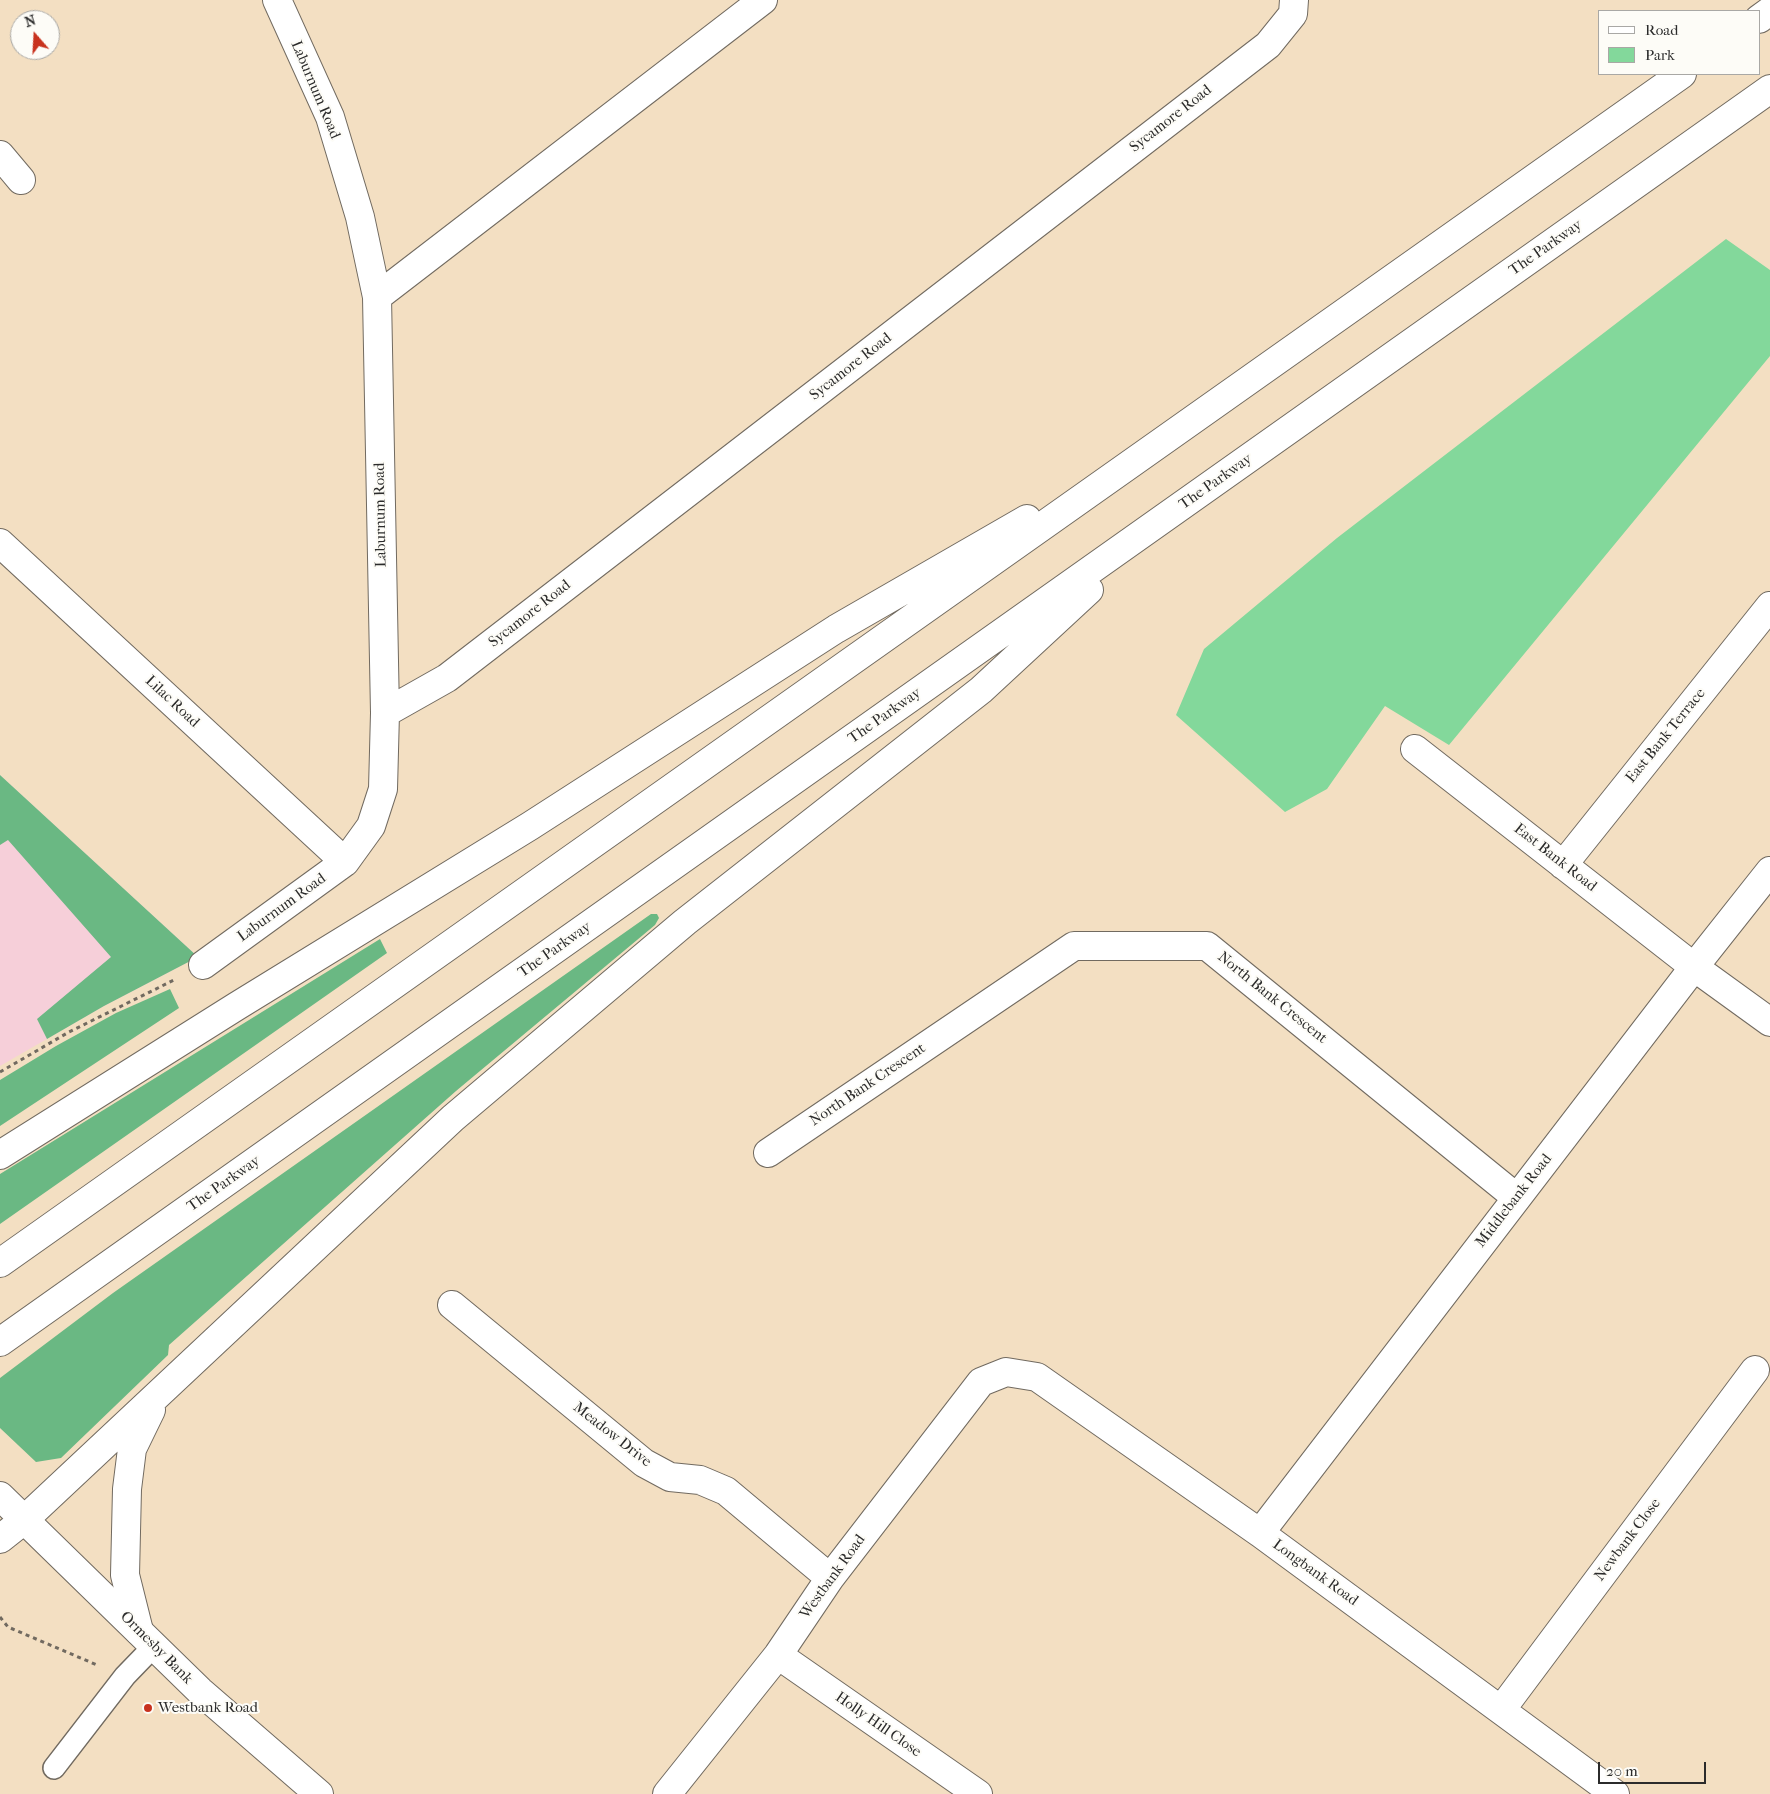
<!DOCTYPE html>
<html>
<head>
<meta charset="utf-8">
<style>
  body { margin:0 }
  #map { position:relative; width:1770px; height:1794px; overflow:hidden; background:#f3dfc2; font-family:"IM FELL French Canon",serif }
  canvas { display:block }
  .legend { position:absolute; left:1598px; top:10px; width:162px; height:65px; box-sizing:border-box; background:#fdfcf7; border:1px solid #a9a8a5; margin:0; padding:6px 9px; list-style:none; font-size:15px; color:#2b2b2b }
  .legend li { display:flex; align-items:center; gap:10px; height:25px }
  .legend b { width:25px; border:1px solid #a9a8a5 }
  .north { position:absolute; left:10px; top:10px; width:50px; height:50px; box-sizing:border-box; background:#fdfcf7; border:1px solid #a9a8a5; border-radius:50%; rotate:341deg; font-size:14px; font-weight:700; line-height:20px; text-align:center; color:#2b2b2b }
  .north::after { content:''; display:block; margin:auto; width:18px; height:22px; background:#c8321e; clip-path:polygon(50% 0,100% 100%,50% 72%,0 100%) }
  .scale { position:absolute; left:1598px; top:1762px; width:108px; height:22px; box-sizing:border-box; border:2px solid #2b2b2b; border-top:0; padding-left:6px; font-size:15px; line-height:18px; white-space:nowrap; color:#2b2b2b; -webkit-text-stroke:4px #fdfcf7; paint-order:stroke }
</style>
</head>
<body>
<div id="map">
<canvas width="1770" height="1794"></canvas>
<ul class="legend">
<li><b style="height:6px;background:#fff"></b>Road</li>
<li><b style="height:14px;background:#83d89b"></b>Park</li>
</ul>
<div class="north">N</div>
<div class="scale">20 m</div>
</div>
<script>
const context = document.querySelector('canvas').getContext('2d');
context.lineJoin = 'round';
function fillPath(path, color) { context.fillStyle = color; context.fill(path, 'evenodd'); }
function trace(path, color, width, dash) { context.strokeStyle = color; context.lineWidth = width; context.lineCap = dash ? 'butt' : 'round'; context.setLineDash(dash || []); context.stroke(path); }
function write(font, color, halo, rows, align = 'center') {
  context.font = font + ' "IM FELL French Canon",serif'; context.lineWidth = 4; context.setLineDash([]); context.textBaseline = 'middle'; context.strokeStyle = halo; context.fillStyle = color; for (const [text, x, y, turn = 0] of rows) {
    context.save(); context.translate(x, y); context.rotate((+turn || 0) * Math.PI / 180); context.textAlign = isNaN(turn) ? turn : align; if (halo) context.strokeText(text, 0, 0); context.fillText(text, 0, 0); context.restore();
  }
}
fillPath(new Path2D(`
  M0,775l198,182 -94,49 -104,60z`), '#f6cfd9');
fillPath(new Path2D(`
  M1726,239l44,31v86l-321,389 -64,-39 -58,83 -42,23 -109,-97 28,-66 133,-111z`), '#83d89b');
fillPath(new Path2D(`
  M0,775l198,182 -94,49 -57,33 -10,-20 74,-62 -103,-117 -8,5z
  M651,914h6l2,4 -4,7 -199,166 -287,254 -1,10 -107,103 -25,4 -36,-34v-50l113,-85z
  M380,939l7,14 -387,271v-50z
  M170,989l9,19 -179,118v-46l56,-34 60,-33z`), '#6ab883');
const lane = new Path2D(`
  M54,1768l71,-92 29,-30`);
const street = new Path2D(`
  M0,155l21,25
  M377,297l386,-297
  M0,543l345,319
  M385,713l62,-35 821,-633 25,-31 1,-14
  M1415,749l279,218 76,55
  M1563,865l207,-259
  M203,965l142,-103 26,-36 12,-37 2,-76 -8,-416 -17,-80 -30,-100 -53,-117
  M768,1153l306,-207h133l310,252
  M452,1305l192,158 26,14 30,3 26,11 104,87
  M1260,1533l434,-566 76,-96
  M0,1539l24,-19
  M778,1655l200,139
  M1501,1710l254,-340
  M667,1794l111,-139 52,-77 151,-196 25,-10 31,5 223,156 355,261`);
const primary = new Path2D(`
  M0,1496l200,195 119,103`);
const highway = new Path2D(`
  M1759,19l11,-8
  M0,1155l237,-149 293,-180 306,-197 191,-110
  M0,1263l1682,-1189
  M0,1342l1770,-1253
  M24,1520l429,-402 232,-196 296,-232 108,-100
  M139,1631l-14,-56 2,-86 5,-40 19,-39`);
trace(lane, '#716a60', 24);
trace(street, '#716a60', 30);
trace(primary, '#716a60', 30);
trace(highway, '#716a60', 30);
trace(new Path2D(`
  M0,1072l69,-40 105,-52
  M0,1617l8,10 89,38`), '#716a60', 3, [4, 4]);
trace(lane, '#fff', 21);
trace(street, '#fff', 28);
trace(primary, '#fff', 28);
trace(highway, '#fff', 28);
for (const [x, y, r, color] of [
  [148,1708,5,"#c8321e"]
]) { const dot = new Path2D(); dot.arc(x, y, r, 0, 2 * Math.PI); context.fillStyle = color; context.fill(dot); trace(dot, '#fdfcf7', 2); }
write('15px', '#2b2b2b', '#fdfcf7', [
  ["Laburnum Road",315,90,67],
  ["Sycamore Road",1171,119,-38],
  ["The Parkway",1546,248,-35],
  ["Sycamore Road",851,367,-38],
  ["The Parkway",1216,482,-35],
  ["Laburnum Road",381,515,-91],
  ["Sycamore Road",530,614,-38],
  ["Lilac Road",172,702,43],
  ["The Parkway",885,716,-35],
  ["East Bank Terrace",1666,736,-51],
  ["East Bank Road",1555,858,38],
  ["Laburnum Road",282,908,-36],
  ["The Parkway",555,950,-35],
  ["North Bank Crescent",1272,998,39],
  ["North Bank Crescent",868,1085,-34],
  ["The Parkway",224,1184,-35],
  ["Middlebank Road",1514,1201,-52],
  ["Meadow Drive",612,1435,38],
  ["Newbank Close",1628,1540,-53],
  ["Longbank Road",1315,1573,36],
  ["Westbank Road",833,1577,-54],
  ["Ormesby Bank",156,1648,45],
  ["Holly Hill Close",878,1725,35]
]);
write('15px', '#2b2b2b', '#fdfcf7', [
  ["Westbank Road",158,1708]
], 'left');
</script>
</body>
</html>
